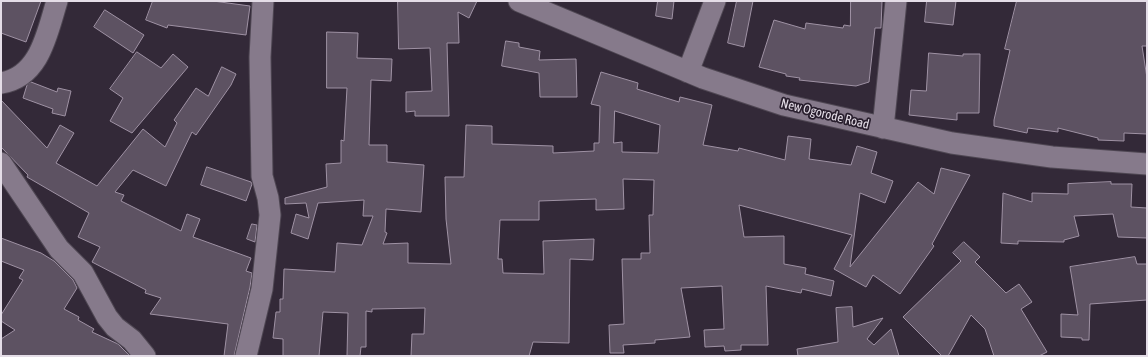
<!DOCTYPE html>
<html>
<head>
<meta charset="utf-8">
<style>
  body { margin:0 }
  #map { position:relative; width:1148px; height:357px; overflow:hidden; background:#332938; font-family:"Asap Condensed",sans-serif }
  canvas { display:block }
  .frame { position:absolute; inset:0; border:2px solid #e4dde7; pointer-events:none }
</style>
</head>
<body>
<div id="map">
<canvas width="1148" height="357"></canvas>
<div class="frame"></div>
</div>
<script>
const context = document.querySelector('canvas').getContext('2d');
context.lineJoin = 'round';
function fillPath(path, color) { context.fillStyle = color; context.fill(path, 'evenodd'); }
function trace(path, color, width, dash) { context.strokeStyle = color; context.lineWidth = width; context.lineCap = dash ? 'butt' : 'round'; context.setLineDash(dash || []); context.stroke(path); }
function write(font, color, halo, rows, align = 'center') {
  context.font = font + ' "Asap Condensed",sans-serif'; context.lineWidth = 3.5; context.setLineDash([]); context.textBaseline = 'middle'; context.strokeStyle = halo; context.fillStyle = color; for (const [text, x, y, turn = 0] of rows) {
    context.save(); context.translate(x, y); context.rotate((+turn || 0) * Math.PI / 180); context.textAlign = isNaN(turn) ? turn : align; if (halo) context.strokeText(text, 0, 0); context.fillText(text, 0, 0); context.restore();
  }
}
const building = new Path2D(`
  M1,1h40l-15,41 -25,-9z
  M153,1h60l37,5 -4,29 -78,-10 -1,3 -21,-8z
  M398,1h79l-8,17 -11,-6 1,31h-12l2,73h-34v-5l-9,1v-20l26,-1 -2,-43 -31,1z
  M658,1h16l-2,18 -16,-3z
  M737,1h16l-9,46 -16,-4z
  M851,1h31l-1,27h-6l-6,54 -13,4 -57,-6 1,-2 -14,-2v-2l-27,-7 15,-47 31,9 1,-6 37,5 1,-3 6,1z
  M927,1h29l-3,24 -28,-3z
  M1017,1h130v45h-5l5,32v56l-23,-1v8l-26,-1v-2l-40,-10v4l-30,-4 -1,5 -33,-7v-6l16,-70 -5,-1z
  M105,10l39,25 -11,18 -39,-26z
  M327,32l31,1 -1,25 35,1 -1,22 -20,-1 -2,65h18v17l37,3 -3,47 -35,-3 -1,23 2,1 -4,11 25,-1v20l43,1 -5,-45 -1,-42h19l2,-52 26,1v18l61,2v7l41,-2v-8h5l1,-37 -9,-2 10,-32 37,11 -1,6 42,13 1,-5 32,8 -9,40 35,6 1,-3 46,12 3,-24 23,3 -2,20 42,6 6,-19 20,6 -6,21 22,8 -8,22 -25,-10 -10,74 68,-85 16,12 7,-26 29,7 -38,69 2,2 -34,48 -27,-19 -7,12 -32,-18 18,-34 -113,-30 5,32 40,-1v28l22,4 -1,6 29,7 -3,15 -29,-7 -1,4 -35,-7 2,59h-27v5l-16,1 -1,-5 -19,1 -1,-17 20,-1 -2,-43 -41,2 9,49 -35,3v3l-32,2 1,8h-14l-1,-28 15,-1 -2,-65h19v-6h9l-1,-38h4l1,-35 -31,-1 1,30 -28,1v-11l-57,2v19h-39l-2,39h4l1,14 41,1 -1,-33 51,-2 -1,21 -23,-1 -1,84 -36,-1 -4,14h-118l1,-22h12l1,-26 -53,1v3l-6,-1v36h-5l-1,9h-13l1,-43 -25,-1 -4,44h-36v-17l-10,-1 3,-26h4v-13h3l1,-30 51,3 2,-29 25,2 11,-29h-10l1,-16 -46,3 -10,36 -17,-6 5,-19 13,4 -3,-15 -21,1v-6l42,-11 -1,-23 15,-1v-23l3,1 3,-53h-20zM615,111l45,14 -2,28 -36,-1v-10l-8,1z
  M506,41l13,2v4l21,4 -1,9 37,-1 1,38h-37l-1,-24 -37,-7z
  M137,52l24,16 12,-14 15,13 -56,66 -22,-12 13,-23 -13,-9z
  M929,53l34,3v-2h17l-1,59h-22v7l-48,-5 2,-25 15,1z
  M222,67l14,7 -5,11 -35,50 -4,-3 -26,54 -33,-16 -18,22 9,3 -3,6 60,30 6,-17 13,5 -7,18 58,21 -5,13 6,2 -2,14 -16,69h-10l4,-32 -78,-10 11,-16 -16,-5 1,-3 -54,-28 8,-15 -22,-10 11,-24 -62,-36 1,-2 -27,-28v-47l46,48 13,-23 14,8 -18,30 41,23 46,-57 22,18 12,-24 -3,-3 22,-32 12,8z
  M31,82l26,10 1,-4 13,3 -6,25 -13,-3 1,-4 -30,-11 4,-13z
  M207,167l44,15 1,2 -6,17 -45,-16z
  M1111,182v2h21l-1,23 16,1v30l-29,-1 -5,-23 -39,2 5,20 -15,4v2l-46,-1v3l-17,-1 2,-50 29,9v-9l36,1v-10z
  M252,224l5,1 -2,17 -8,-3z
  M1,238l40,15 13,8 19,19 4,8 -13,21 15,8 -1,3 16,9 -2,3 26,12 12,12h-129v-17l14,-9 -14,-9v-6l22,-35 -4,-2 5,-8 -23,-9z
  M964,242l16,15 -5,5 31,31 13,-9 13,18 -11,7 26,43 -8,4h-45l-9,-27 -14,-14 -23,41h-6l-39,-39 58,-56 -8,-8z
  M1135,257l2,7h10v36l-57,4 -1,36h-7v-2l-21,-1v-23l17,1 -8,-48z
  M852,307l1,20 30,-9 -16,21 7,6 17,-16 8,27h-101l-1,-7 41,-7 -2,-34z`);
fillPath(building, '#5d5262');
trace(building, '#9f92a4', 1);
const minor = new Path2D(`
  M519,1l184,77 81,27 168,38 100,14 95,7
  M688,72l27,-71
  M1,83c39,-6 46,-50 56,-82
  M883,128l13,-127
  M1,163l58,86 24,24 24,44 8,10 17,13 13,16
  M246,356l16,-67 8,-74 -2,-17 -6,-22 -2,-119 3,-56`);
trace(minor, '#4f4753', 23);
trace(minor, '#867a8b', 21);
write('13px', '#e4dde7', '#291f2e', [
  ["New Ogorode Road",825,114,14]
]);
</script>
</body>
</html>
